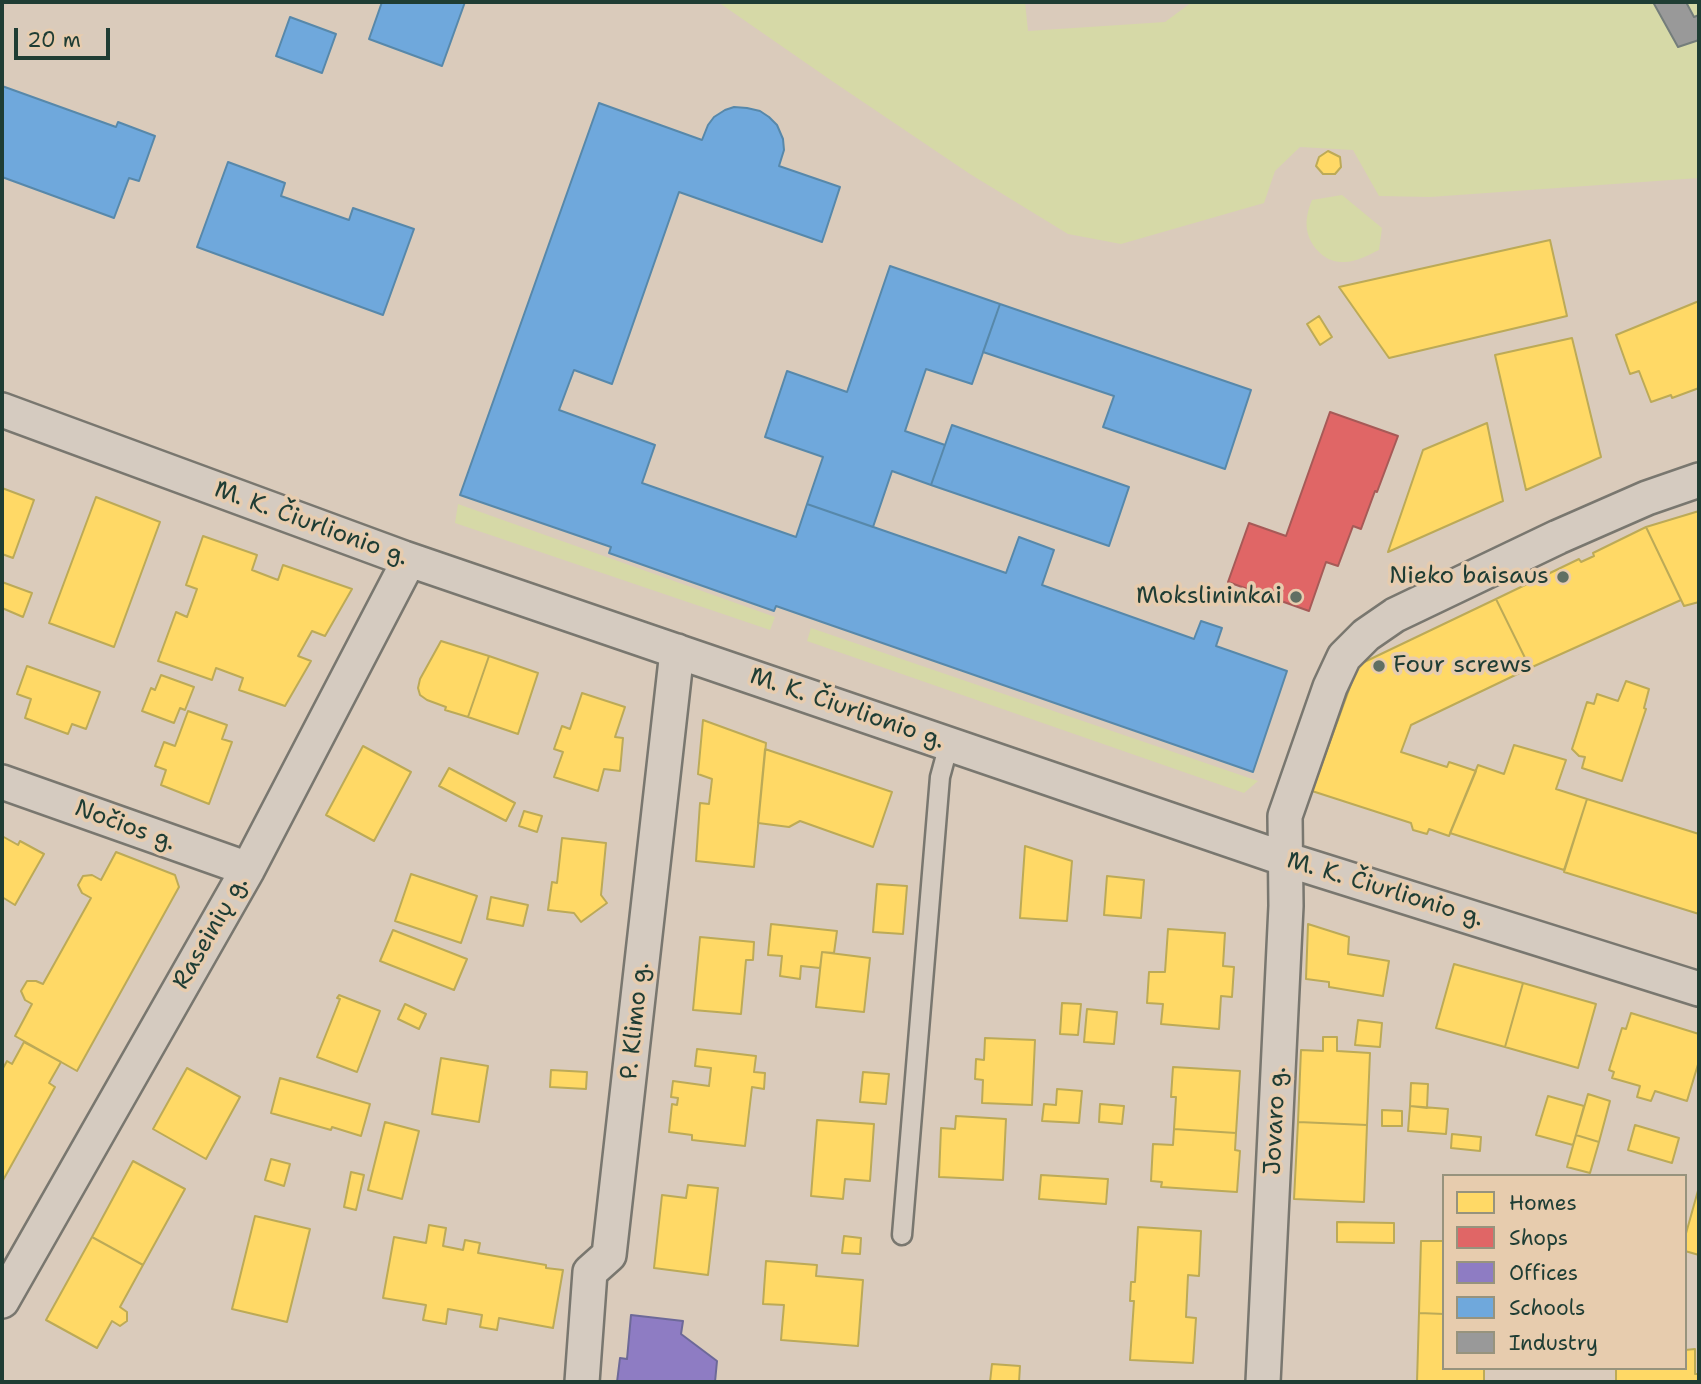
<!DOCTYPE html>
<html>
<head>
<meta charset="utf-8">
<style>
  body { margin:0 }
  #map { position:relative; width:1701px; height:1384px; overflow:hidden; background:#dacbbb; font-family:"Shantell Sans",sans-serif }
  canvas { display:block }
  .frame { position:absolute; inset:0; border:4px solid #1f3d34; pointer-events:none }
  .legend { position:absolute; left:1442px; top:1174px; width:245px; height:196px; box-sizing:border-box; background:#e7ccae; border:2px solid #97937d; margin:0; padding:9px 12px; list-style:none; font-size:21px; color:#1f3d34 }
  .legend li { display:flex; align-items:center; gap:14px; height:35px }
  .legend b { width:35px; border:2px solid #97937d }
  .scale { position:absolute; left:14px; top:28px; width:96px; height:32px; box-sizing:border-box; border:4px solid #1f3d34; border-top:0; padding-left:9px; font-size:21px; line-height:24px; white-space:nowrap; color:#1f3d34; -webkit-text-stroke:5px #e7ccae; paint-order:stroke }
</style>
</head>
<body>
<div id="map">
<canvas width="1701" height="1384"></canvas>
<div class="frame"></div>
<ul class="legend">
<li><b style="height:19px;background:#ffd966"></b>Homes</li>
<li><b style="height:19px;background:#e06666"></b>Shops</li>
<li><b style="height:19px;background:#8e7cc3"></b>Offices</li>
<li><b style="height:19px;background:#6fa8dc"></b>Schools</li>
<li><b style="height:19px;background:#999"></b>Industry</li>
</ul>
<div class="scale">20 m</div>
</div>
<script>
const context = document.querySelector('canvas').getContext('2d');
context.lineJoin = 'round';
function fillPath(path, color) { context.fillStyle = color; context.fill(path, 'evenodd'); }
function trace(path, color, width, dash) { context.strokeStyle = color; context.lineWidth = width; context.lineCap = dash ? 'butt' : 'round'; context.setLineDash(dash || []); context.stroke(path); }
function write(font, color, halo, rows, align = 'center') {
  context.font = font + ' "Shantell Sans",sans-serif'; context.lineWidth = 7; context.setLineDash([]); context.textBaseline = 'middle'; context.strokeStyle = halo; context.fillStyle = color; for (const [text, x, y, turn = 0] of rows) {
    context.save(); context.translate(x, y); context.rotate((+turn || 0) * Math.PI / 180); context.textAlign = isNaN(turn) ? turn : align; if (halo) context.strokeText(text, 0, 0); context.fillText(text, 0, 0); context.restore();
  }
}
fillPath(new Path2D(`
  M718,2h307l3,29 137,-9 27,-20h507v176l-269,19 -51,-1 -26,-46 -53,-3 -25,24 -11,32 -143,41 -53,-10 -98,-60 -138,-93z
  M1342,195l40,33 -3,22c-11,5 -24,13 -37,12 -10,0 -17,-4 -24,-11 -14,-15 -14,-32 -6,-51z
  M458,504l317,113 -5,13 -315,-107z
  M811,628l447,153 -14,12 -437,-152z`), '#d6d9a7');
const homes = new Path2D(`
  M1328,151l12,6 1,10 -6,7h-12l-7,-8 3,-9z
  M1550,240l17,76 -178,42 -50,-71z
  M1699,301v87l-27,10 -1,-3 -20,7 -12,-31 -9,3 -14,-39z
  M1319,316l13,21 -12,8 -13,-21z
  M1572,338l29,119 -75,33 -31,-135z
  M1487,423l16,78 -115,51 35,-102z
  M2,488l32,12 -21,58 -11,-4z
  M96,497l64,25 -46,125 -65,-24z
  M1699,511v91l-15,4 -38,-79z
  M1646,527l35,73 -151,68 -34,-69 83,-40 2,3 13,-6 -1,-3z
  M203,536l54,19 -5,15 26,10 5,-15 69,24 -27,47 -13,-5 -14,25 13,5 -26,45 -46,-16 4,-12 -27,-10 -4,12 -54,-19 18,-49 11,5 10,-28 -11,-4z
  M2,582l30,11 -9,24 -21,-9z
  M1496,599l34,69 -119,57 -10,27 46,15 2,-5 27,9 -27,65 -20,-7 -2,5 -14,-4 -2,-7 -99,-32 46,-126z
  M441,641l48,15 -21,61 -23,-7 1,-3 -19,-7 -7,-5 -2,-7 2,-9z
  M489,656l49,17 -20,61 -50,-17z
  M27,666l73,26 -14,37 -14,-5 -4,10 -43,-16 6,-19 -14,-5z
  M161,675l33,12 -9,23 -5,-2 -6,15 -32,-12 9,-23 4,2z
  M1626,681l23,8 -5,19 2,1 -24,72 -40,-13 3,-11 -6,-1 -7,-7 15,-47 7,2 3,-10 21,7z
  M582,693l43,14 -10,30 8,1 -3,33 -16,-2 -6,22 -44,-14 9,-25 -9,-3 8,-23 8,3z
  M188,711l39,14 -5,14 10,3 -23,62 -48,-19 5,-15 -11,-4 9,-24 11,4z
  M703,720l63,23 -12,124 -58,-6 4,-58 9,1 3,-25 -14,-5z
  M1514,745l52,15 -10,29 31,10 -23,71 -114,-37 28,-68 26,9z
  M363,746l48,26 -37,69 -48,-26z
  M765,749l127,43 -19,55 -73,-26 -11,6 -31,-4z
  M449,768l66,35 -9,18 -67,-35z
  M1587,799l112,35v80l-135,-42z
  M524,811l18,5 -5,16 -18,-6z
  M2,836l16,9 2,-4 24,13 -29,51 -13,-8z
  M562,838l44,5 -5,52 6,8 -26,19 -7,-9 -26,-3 4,-28 5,1z
  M1025,846l47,15 -5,60 -47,-3z
  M116,852l59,23 4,12 -102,184 -62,-35 17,-32 -7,-4 -4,-9 6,-10h9l7,3 48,-86 -9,-5 -4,-8 5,-9 9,-1 9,5z
  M411,874l66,22 -16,47 -66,-22z
  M1107,876l37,4 -3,38 -37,-3z
  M877,884l30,2 -4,48 -30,-2z
  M491,897l37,8 -5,21 -36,-7z
  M771,924l66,7 -3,22 -12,-1 -2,16 -19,-2 -1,13 -20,-3 2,-20 -14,-1z
  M1308,924l41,13 -1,17 41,7 -6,35 -54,-9v-5l-23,-3z
  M1168,929l57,4 -2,33 11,1 -2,30 -11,-1 -2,33 -58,-5 2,-20 -16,-1 2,-31h16z
  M393,930l74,29 -13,31 -74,-29z
  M700,937l54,5 -1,18h-7l-5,54 -48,-4z
  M822,952l48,6 -6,54 -48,-5z
  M1454,964l69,19 -18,64 -69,-19z
  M1523,983l73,21 -18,64 -73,-21z
  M339,995l41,16 -23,61 -40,-15 23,-58 -3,-1z
  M1062,1003l19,1 -3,31 -18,-1z
  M405,1004l21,10 -7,15 -21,-10z
  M1087,1009l30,3 -3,32 -30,-2z
  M1631,1013l68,21v27l-12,40 -32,-10 -4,10 -14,-4 3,-11 -28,-8 2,-6 -5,-2 13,-42 4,1z
  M1358,1020l24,3 -2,24 -25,-2z
  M1323,1037h14v14l33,2 -3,72 -69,-3 3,-72 22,1z
  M985,1038l50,2 -3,65 -50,-2 1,-23 -8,-1 1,-20 8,1z
  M24,1042l37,20 -12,21 6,4 -53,95v-112l5,-9 5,3z
  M697,1049l59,7 -2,16 11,1 -1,16 -12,-2 -7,59 -53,-6v-5l-23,-3 3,-28 5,1 1,-7 -7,-1 2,-16 36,5 2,-18 -16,-2z
  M441,1058l47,8 -9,56 -47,-8z
  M1173,1067l67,4 -4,62 -62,-4 2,-32h-5z
  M187,1068l53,29 -34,62 -53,-30z
  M551,1070l36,2 -1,17 -36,-2z
  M863,1072l26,2 -3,30 -26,-2z
  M280,1078l90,26 -9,32 -29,-9 -1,3 -60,-17z
  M1411,1083l17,1 -1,24 -17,-2z
  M1057,1089l25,2 -3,32 -37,-2 2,-17 12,1z
  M1588,1094l22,7 -11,41 -23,-7z
  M1548,1096l36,10 -11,39 -37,-10z
  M1100,1104l24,2 -2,18 -23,-2z
  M1410,1106l38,3 -2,25 -38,-3z
  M1382,1110l20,1v15h-20z
  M956,1116l50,3 -3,61 -64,-3 2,-49 14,1z
  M817,1120l57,4 -4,57 -25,-2 -2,20 -32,-3z
  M385,1122l34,9 -17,68 -34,-9z
  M1298,1122l69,3 -3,77 -70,-3z
  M1635,1125l44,13 -7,25 -44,-13z
  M1174,1129l62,4 -1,17 5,1 -3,41 -76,-5 1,-5 -11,-1 2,-37 20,1z
  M1452,1134l29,3 -1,14 -29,-3z
  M1576,1135l23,7 -9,31 -23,-6z
  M271,1159l19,5 -6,22 -19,-6z
  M133,1161l52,28 -42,76 -51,-28z
  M351,1172l13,3 -8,35 -12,-3z
  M1041,1175l67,4 -2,25 -67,-5z
  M688,1185l30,3 -10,87 -54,-7 8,-73 24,3z
  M1699,1187v68l-14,-4v-14z
  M255,1216l55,13 -23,93 -55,-13z
  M1337,1222l57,1v20l-57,-1z
  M429,1225l17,3 -3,18 20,4 2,-10 15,3 -2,10 68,12v3l17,2 -10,58 -54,-10 -2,12 -17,-3 2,-12 -34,-6 -2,15 -23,-4 3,-15 -43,-7 11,-61 32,6z
  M1138,1227l63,4 -2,45 -11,-1 -2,42 10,1 -3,45 -63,-3 4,-59h-4l1,-19h4z
  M844,1236l17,2 -1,16 -18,-1z
  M92,1237l51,28 -23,42 7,5v9l-7,5 -8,-5 -15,27 -51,-28z
  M1421,1241h23v73l-25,-1z
  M766,1261l51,4 -1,11 47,4 -5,66 -77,-6 3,-35 -21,-1z
  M1419,1313l25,1v54h40v14h-67z
  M1695,1349v25h4v8h-83v-14h69v-18z
  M992,1364l28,2 -1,16h-29z`);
fillPath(homes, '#ffd966');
trace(homes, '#bcaa57', 2);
const shops = new Path2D(`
  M1330,412l68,24 -21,56 -2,-1 -14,38 -8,-3 -15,40 -12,-4 -17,49 -81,-29 21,-59 37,13z`);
fillPath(shops, '#e06666');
trace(shops, '#a65a57', 2);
const offices = new Path2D(`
  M631,1315l52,6 -2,13 36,27 -2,21h-98l3,-24 7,1z`);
fillPath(offices, '#8e7cc3');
trace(offices, '#6d6998', 2);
const schools = new Path2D(`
  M382,2h83l-23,64 -73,-27z
  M290,17l46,17 -14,39 -46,-17z
  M2,86l114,41 2,-5 37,14 -16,45 -10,-3 -15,40 -112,-41z
  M599,103l103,37 6,-15 6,-8 11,-7 9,-3 13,1 13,3 9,6 8,8 6,14 1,11 -5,16 61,21 -18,55 -143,-50 -67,192 -38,-14 -15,40 96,35 -13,38 154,54 11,-33 199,69 13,-36 35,13 -12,35 152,54 7,-18 21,7 -6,18 71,25 -34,101 -477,-166 -2,5 -165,-58 2,-6 -151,-52z
  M228,162l57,21 -4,13 68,24 4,-12 61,21 -31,86 -186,-68z
  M890,266l110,38 -28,80 -46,-15 -21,62 40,14 -14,40 -39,-14 -19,56 -66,-23 16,-47 -58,-20 22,-66 60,21z
  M1000,304l251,86 -26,79 -122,-42 11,-31 -131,-44z
  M952,425l177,62 -20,59 -178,-61z`);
fillPath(schools, '#6fa8dc');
trace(schools, '#5788aa', 2);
const industry = new Path2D(`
  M1653,2h33l8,15 5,-2v25l-21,7z`);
fillPath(industry, '#999');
trace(industry, '#747d7b', 2);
const service = new Path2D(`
  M902,1235l38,-458 9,-33`);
const minor = new Path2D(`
  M2,410l402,148 881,301 414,130
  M2,782l246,87
  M2,1301l246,-432 161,-309
  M582,1382l8,-110 19,-17 68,-604
  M1263,1382l23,-476 -1,-90 45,-129 14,-30 22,-22 29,-20 163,-78 89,-39 52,-18`);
trace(service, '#79776f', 23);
trace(minor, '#79776f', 38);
trace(service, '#d5cbc0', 18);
trace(minor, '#d5cbc0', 33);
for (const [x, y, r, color] of [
  [1563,577,7,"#606f63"],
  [1296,597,7,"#606f63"],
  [1379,666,7,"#606f63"]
]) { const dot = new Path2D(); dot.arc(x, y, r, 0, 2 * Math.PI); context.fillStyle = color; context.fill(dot); trace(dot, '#e7ccae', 2.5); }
write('24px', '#1f3d34', '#e7ccae', [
  ["M. K. Čiurlionio g.",311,524,20],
  ["M. K. Čiurlionio g.",847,709,19],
  ["Nočios g.",125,826,20],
  ["M. K. Čiurlionio g.",1385,890,17],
  ["Raseinių g.",211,933,-60],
  ["P. Klimo g.",636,1021,-84],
  ["Jovaro g.",1276,1121,-87]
]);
write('24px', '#1f3d34', '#e7ccae', [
  ["Nieko baisaus",1549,577],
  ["Mokslininkai",1282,597],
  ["Four screws",1393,666,"left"]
], 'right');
</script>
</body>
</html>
